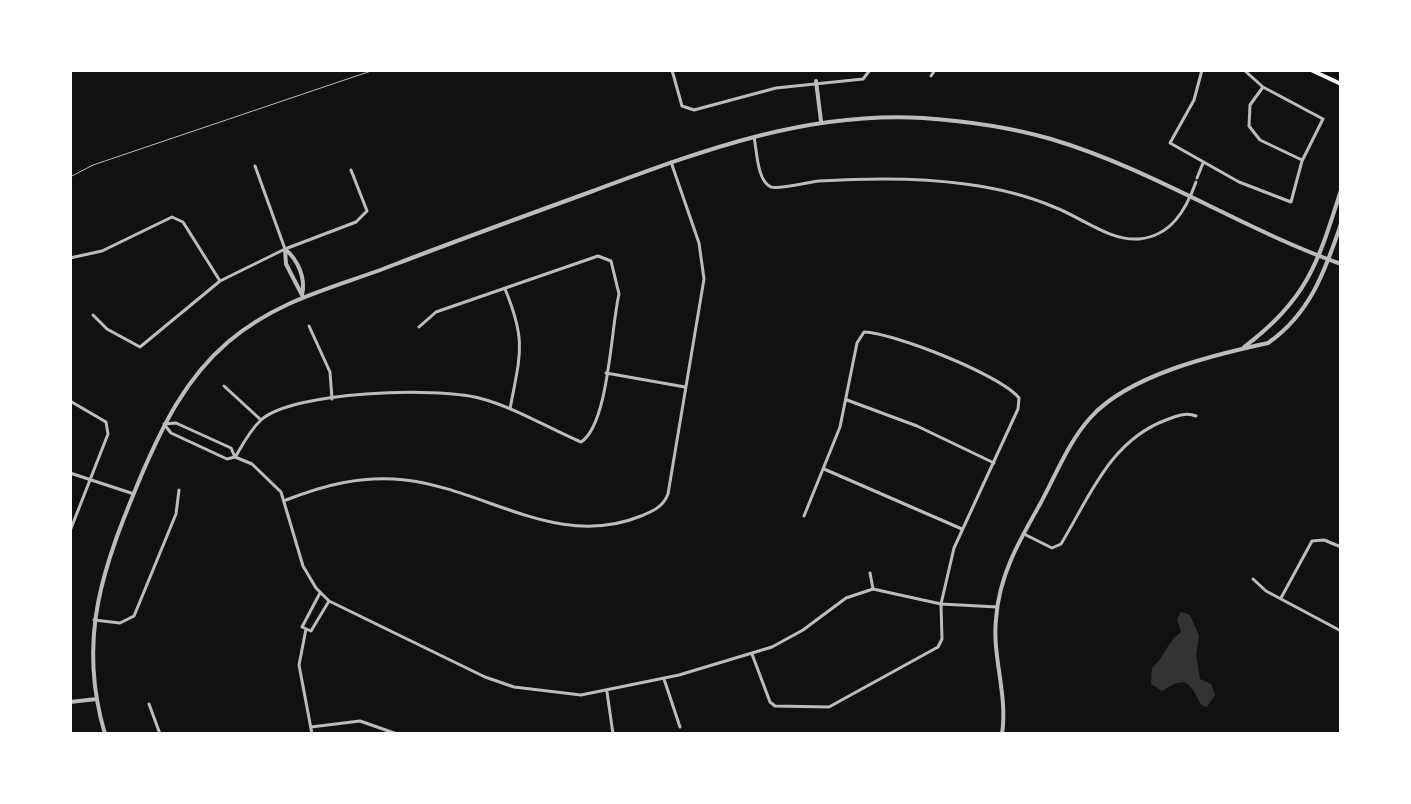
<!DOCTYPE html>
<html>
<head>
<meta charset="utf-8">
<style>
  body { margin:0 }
  #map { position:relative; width:1411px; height:804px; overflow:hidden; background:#111; font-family:Bitter,serif }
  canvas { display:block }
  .frame { position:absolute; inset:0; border:72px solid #fff; pointer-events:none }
</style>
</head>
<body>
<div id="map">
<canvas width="1411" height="804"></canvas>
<div class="frame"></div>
</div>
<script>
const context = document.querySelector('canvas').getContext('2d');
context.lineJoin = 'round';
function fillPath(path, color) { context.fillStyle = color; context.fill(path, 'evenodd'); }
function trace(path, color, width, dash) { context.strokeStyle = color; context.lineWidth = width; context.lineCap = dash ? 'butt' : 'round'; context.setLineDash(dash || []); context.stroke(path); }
fillPath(new Path2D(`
  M1181,612l9,3 9,21 -3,18 4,25 11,5 4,11 -8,12 -6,-2c-12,-25 -16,-29 -39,-14l-11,-7 1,-16c14,-12 13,-24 29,-36l-4,-13z`), '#333');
trace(new Path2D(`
  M70,177l23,-12 281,-95`), '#bcbcbc', 1);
trace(new Path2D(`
  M672,70l10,36 12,4 82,-22 87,-9 7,-9
  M1202,70l-8,30 -24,43 69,39 52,20 11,-41 21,-42 -60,-32 -19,-17
  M70,71l1,-1
  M931,76l4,-6
  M1263,87l-13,18 -1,21 11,14 42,20
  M754,137c3,14 3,44 17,50 6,3 38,-5 48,-6 49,-3 98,-4 146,3 31,4 61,11 89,23 27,10 55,34 85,32 32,-3 47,-29 57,-57
  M255,166l30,83
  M1197,178l6,-15
  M70,258l32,-7 70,-34 11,5 37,59
  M505,289c22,53 15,66 5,120
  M93,315l14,14 33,18 80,-66 65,-32 71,-27 11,-11 -16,-41
  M309,326l21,46 2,27
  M606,373l79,14
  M224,386l37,34
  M847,400l70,26 77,37
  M70,401l36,21 2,12 -38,97
  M236,456c7,-12 14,-26 25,-36 32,-29 175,-33 218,-22 35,9 69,30 102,44 28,-18 30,-115 38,-148l-8,-33 -13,-5 -162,56 -17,15
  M235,457l-4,-9 -55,-25 -12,1 7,9 56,26 8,-2 17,7 29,28 22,74 13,22 13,13 156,76 29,10 67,8 98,-20 93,-28 31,-17 43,-32 27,-9 68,15 56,3
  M824,469l138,60
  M70,473l64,21
  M286,500c39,-15 76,-25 119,-20 80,9 153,70 236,36 12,-5 22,-9 27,-22l36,-215 -5,-36 -28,-81
  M1024,534l28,14 9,-4c29,-48 49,-103 105,-124 10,-4 20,-8 30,-4
  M870,573l3,16
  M1253,579l13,12 75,40
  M320,593l-18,34 9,4 18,-30
  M1281,598l31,-57 12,-1 17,7
  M94,620l26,3 14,-7 42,-102 3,-24
  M306,629l-7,36 13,69
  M752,654l18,48 5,4 54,1 109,-60 4,-8 -1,-35 13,-56 64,-139 1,-11c-18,-23 -125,-65 -155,-66l-7,11 -17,84 -36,89
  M664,679l16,48
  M607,692l6,42
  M149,704l11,30
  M311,727l49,-6 37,13`), '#bcbcbc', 3);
trace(new Path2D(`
  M816,81l5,40
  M285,249c13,11 21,29 17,46l-16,-31z
  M1244,347c63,-47 74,-84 97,-157
  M70,702l27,-3
  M105,734c-29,-97 -1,-169 36,-258 22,-51 44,-97 87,-134 52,-44 107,-54 168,-78 65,-25 131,-49 197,-73 108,-40 213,-80 330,-73 43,3 86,9 128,21 101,30 191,90 290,125
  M1002,734c6,-39 -10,-77 -6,-115 3,-43 22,-76 43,-113 16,-29 29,-64 52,-89 38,-42 122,-62 177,-74 42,-29 57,-72 73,-119`), '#bcbcbc', 4);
trace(new Path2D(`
  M1311,70l30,14`), '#f5f5f5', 4);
</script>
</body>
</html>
